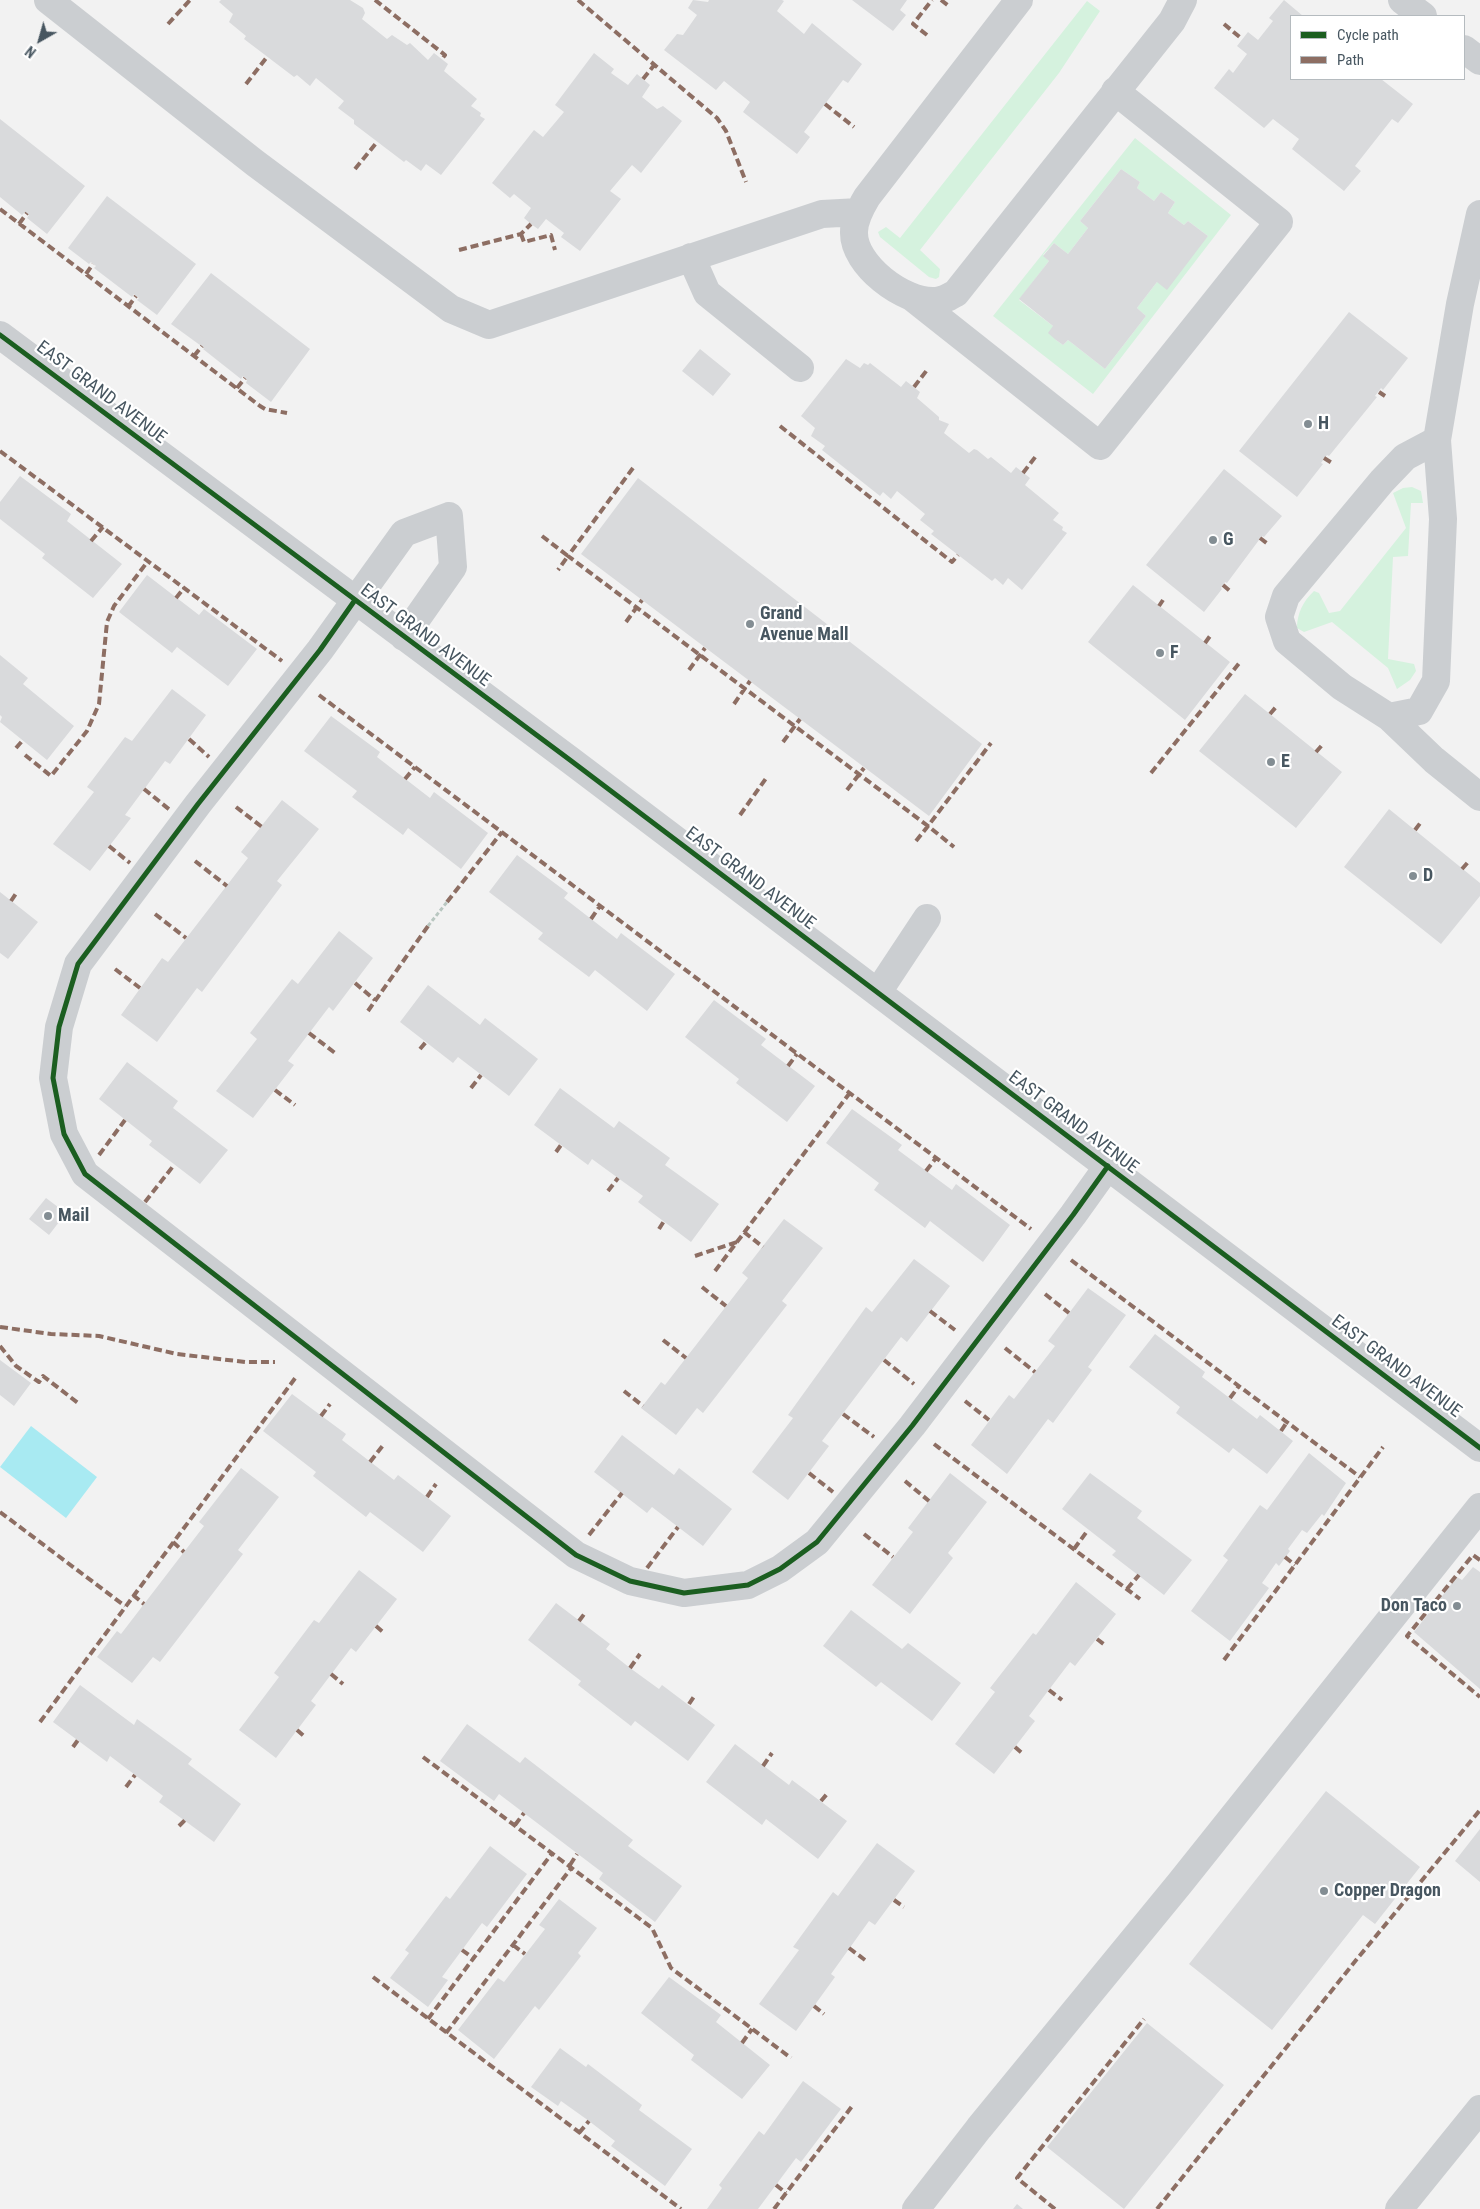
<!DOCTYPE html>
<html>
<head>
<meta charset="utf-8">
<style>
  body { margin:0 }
  #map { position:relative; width:1480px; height:2209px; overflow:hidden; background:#f2f2f2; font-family:"Roboto Condensed",sans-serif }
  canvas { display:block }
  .legend { position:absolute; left:1290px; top:15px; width:175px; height:65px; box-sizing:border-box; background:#fff; border:1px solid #b5bbbf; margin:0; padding:6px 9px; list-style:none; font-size:15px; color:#475660 }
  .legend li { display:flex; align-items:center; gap:10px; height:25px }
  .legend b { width:25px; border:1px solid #b5bbbf }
  .north { position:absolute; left:15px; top:15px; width:50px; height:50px; -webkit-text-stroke:4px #fff; paint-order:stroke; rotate:218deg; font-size:14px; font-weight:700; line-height:20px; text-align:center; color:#475660 }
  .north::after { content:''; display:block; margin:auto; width:18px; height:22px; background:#475660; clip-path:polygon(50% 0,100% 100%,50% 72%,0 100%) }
</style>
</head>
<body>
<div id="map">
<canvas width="1480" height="2209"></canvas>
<ul class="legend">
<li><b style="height:6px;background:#1b5e20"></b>Cycle path</li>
<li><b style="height:6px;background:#8d6e63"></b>Path</li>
</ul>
<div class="north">N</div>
</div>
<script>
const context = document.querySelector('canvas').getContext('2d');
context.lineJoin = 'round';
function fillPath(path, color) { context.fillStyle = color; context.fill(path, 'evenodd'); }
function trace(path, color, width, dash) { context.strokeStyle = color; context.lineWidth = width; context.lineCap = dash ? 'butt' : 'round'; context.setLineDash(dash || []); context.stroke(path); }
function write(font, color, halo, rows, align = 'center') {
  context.font = font + ' "Roboto Condensed",sans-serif'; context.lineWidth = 4.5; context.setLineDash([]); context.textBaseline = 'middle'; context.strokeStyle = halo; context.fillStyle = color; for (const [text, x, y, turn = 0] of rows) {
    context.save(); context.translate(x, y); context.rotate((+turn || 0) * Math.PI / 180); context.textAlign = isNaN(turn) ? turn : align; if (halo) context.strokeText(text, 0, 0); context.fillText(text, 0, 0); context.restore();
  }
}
fillPath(new Path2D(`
  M1087,1l13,10 -41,62 -139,177 20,19 -1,8 -3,2 -7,-2 -49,-40 -2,-5 8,-5 14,11z
  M1135,138l96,77 -138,179 -100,-78zM1121,169l19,13 -3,6 17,13 7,-9 14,10 -7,11 16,12 4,-4 20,15 -51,46 -20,26 9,8 -41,53 -37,-29 -5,5 -7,-5 -3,-14 -34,-26 30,-39 -6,-6 11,-12 14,11 20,-26 -8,-7z
  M1412,487l9,4 2,12h-12l-3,53 -15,1 -5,102 26,5 2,7 -6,9 -13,9 -9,-21 -56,-46 -28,10 -7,-4c0,-14 6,-27 17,-37l5,2 10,20 11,-2 66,-83 -13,-35 10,-5z`), '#d5f2de');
fillPath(new Path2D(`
  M31,1426l66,51 -31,41 -66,-51z`), '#a8eaf2');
fillPath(new Path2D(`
  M221,0h129l13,8 2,5 -3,6 25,20 5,-4 15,10 3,-2 18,17 6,-7 14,11 -4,7 33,28 -6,7 10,7 -1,3 5,3 -44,56 -15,-11 -5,7 -15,-11 -2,2 -50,-38v-4l-16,-12 6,-7 -28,-23 -6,8 -13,-11 -3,2 -50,-38 2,-3 -17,-14 4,-8 -14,-12z
  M693,0l15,2 1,-2h73l2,1 -7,10 27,23 8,-11 50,41 -14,19 -5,-3 -39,52 6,5 -13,17 -54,-42 7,-10 -26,-21 -8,9 -52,-40 13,-16 6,1 14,-20 -9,-7z
  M852,0h55l-7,10 6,5 -13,16z
  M1284,0l19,16h-12v63h90l32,25 -15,19 -6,-4 -37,47 6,5 -17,20 -52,-42 7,-10 -26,-20 -9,9 -50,-40 15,-19 4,4 14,-19 -10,-8 11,-14 10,8 15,-19 -4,-3z
  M594,53l20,16 -3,4 17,12 9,-11 13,11 -8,12 15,12 6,-3 19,15 -41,52 -9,-8 -22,26 11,8 -41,52 -19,-14 3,-4 -18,-14 -8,10 -7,-5 -7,-6 7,-10 -17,-14 -4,4 -18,-15 42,-53 9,7 21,-25 -9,-7z
  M0,119l85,67 -38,48 -20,-16 2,-3 -4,-3 -3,3 -22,-18z
  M1121,169l19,13 -3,6 17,13 7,-9 14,10 -7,11 16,12 4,-4 20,15 -41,54 -10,-8 -20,26 9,8 -41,53 -37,-29 -5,5 -7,-5 -8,-7 5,-7 -34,-27 30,-38 -6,-5 11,-13 14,11 20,-26 -8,-7z
  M107,196l89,68 -39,51 -20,-15 2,-2 -5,-4 -2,3 -38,-29 2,-2 -5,-4 -2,2 -21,-16z
  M211,273l99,76 -39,53 -25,-19 1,-3 -4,-4 -2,3 -38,-30 1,-1 -33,-24z
  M1349,312l59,46 -25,32 -2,-2 -6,8 2,1 -48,59 -2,-1 -6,8 2,1 -26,33 -58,-46z
  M700,349l31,25 -18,22 -31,-25z
  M846,359l14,9 4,-5 4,2 2,-2 31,24 5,-6 14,11 -3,6 22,19v3l10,4 -5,9 25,20 5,-4 3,1 11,9 3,-2 20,16 5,-6 14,11 -5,7 34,28 -6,7 10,7 -1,3 5,3 -45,57 -14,-12 -5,7 -8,-7 -3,3 -61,-47 3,-3 -14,-11 5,-6 -28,-23 -6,8 -8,-7 -3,4 -58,-46 3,-4 -14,-10 4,-8 -14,-12z
  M1224,469l58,47 -18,21 -2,-1 -35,47 -2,-1 -4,6 1,1 -18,23 -58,-47z
  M20,476l51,38 -4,7 55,43 -29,34 -51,-40 3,-4 -45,-35v-17z
  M638,478l344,266 -53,72 -348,-262z
  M147,575l52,40 5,-6 53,40 -29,37 -51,-39 -5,6 -53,-41z
  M1133,585l97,77 -45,58 -97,-78z
  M0,655l28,23 -5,6 51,42 -27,34 -47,-38 2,-5 -2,-2z
  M172,689l34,26 -36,49 -5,-3 -40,54 6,3 -41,53 -37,-27 41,-52 -7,-5 38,-50 7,4z
  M1245,694l97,78 -46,56 -97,-77z
  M331,716l49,36 -3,5 53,41 4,-6 54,41 -27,36 -53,-41 -5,7 -51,-38 5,-6 -53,-40z
  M282,800l37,29 -42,52 5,4 -80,107 -5,-4 -40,54 -36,-27 41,-57 6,4 80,-104 -7,-6z
  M1389,809l91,74v13l-39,48 -97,-77z
  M517,855l51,38 -4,5 53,41 4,-6 54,41 -28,37 -52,-41 -6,7 -51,-38 5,-6 -54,-41z
  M0,892l38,30 -30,37 -8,-6z
  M339,931l34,27 -40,53 -4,-4 -41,54 6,4 -41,53 -37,-27 41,-52 -7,-6 42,-54 6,5z
  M428,985l52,40 5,-7 53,41 -29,37 -51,-39 -5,6 -53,-41z
  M714,1000l52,39 -5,6 54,41 -28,36 -51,-39 3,-4 -54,-42z
  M127,1062l51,39 -5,7 55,42 -28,34 -51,-39 3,-4 -53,-42z
  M560,1088l54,40 5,-7 51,37 -5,7 54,39 -28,38 -53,-40 5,-6 -25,-18 -26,-19 -4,6 -54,-40z
  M852,1109l50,36 -4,5 54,40 4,-6 54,41 -27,37 -53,-41 -5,7 -51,-38 5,-7 -53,-40z
  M46,1198l20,15 -17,22 -20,-16z
  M784,1219l39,29 -41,53 5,4 -84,108 -6,-5 -21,27 -35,-27 20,-26 4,3 83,-107 -6,-5z
  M914,1259l36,27 -43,56 -6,-5 -79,104 7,5 -41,54 -36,-28 41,-54 -5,-3 78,-108 6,5z
  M1088,1288l38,27 -38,52 4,3 -39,53 -5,-4 -41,55 -36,-29 38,-50 5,4 41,-53 -7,-5z
  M1155,1334l50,38 -3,5 55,42 3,-4 33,26 -26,33 -34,-26 -4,5 -53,-40 4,-6 -51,-40z
  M0,1360l31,23 -17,23 -14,-11z
  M292,1394l54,40 -4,6 52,40 4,-5 53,41 -28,36 -53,-40 -4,5 -53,-41 3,-4 -53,-41z
  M622,1435l52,40 5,-7 53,41 -29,37 -51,-39 -5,6 -53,-41z
  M1309,1453l37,30 -22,33 -2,-2 -15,19 -5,-3 -14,19 2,2 -11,15 -3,-3 -14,20 7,5 -39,53 -39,-30 37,-51 -5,-4 37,-51 7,5z
  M241,1468l38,29 -41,53 5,4 -83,108 -7,-5 -21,26 -35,-26 20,-26 4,3 63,-82 20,-26 -5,-4z
  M950,1473l37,29 -39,51 5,5 -43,56 -38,-29 41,-53 -5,-4z
  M1090,1473l52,38 -5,7 55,42 -28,35 -52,-40 4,-4 -54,-42z
  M1473,1567l7,5v117l-66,-57 43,-55 5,3z
  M359,1570l38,29 -41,53 -5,-4 -40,53 5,4 -40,53 -37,-28 40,-53 -5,-4 40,-53 5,3z
  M1076,1582l40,32 -41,52 -5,-4 -41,54 6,5 -41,53 -39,-30 40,-52 -5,-4 43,-55 3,2z
  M556,1603l54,41 -4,5 24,19 29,21 3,-4 53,40 -27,36 -53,-40 -4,5 -53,-41 3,-4 -53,-41z
  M851,1610l51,39 6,-6 53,40 -29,38 -51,-39 -5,5 -53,-41z
  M80,1685l54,40 3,-6 55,40 -4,5 53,40 -27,38 -55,-40 4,-6 -53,-40 -3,6 -54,-40z
  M467,1724l53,39 5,-6 108,83 -5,6 54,40 -27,36 -56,-43 4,-6 -104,-79 -5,7 -54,-40z
  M735,1744l54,41 3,-5 55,41 -29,38 -52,-40 -4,6 -56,-43z
  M1326,1791l94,76 -45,57 -12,-9 -91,115 -83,-66z
  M1480,1829v53l-25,-21z
  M877,1843l38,28 -40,54 -6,-4 -38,53 4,3 -39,54 -37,-27 40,-54 -6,-3 40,-55 5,4z
  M490,1846l37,28 -40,53 -5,-4 -40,54 6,3 -20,27 -38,-29 19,-25 -4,-3 41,-54 4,3z
  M559,1899l38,29 -19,25 3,3 -42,54 -4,-4 -41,53 -36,-29 40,-52 6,4 41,-53 -6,-4z
  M669,1977l52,38 -5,7 54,43 -28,34 -51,-39 3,-5 -53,-42z
  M1147,2023l77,62 -100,124 -77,-62z
  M560,2048l26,19 2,-3 54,41 -3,5 53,39 -27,37 -54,-40 4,-5 -26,-20 -28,-20 -3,5 -27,-19z
  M803,2081l38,28 -40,53 -5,-4 -38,51h-51l15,-21 -3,-3 40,-54 5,4z
  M1017,2204l6,5h-10z`), '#d9dadc');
trace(new Path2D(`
  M428,926l19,-24`), '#b9c7c1', 3, [4, 2.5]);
trace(new Path2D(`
  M48,0l207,163 196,146 38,16 333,-111 37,-2
  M1019,0l-152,197c-6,10 -13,23 -13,35 -1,33 50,71 81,69 8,0 14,-4 21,-8l216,-272 11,-21
  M1402,0l21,16
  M1464,49l16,12
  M691,257l16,36 93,75
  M913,298l187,148 179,-224 -164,-131
  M0,335l570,425 910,688
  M1437,440l-32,17 -23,24 -96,115 -7,21 8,24 55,46 47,30 30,-6 17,-30 7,-162 -6,-79 23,-136 20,-90
  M404,637l49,-70 -4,-51 -45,17 -84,117 -122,154 -120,160 -19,63 -6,51 11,56 21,40 491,381 54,26 54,12 64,-8 32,-16 37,-27 95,-116 161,-211 35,-49
  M1389,717l45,43 46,37
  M878,992l49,-74
  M916,2209l63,-81 201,-245 300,-376
  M1399,2209l81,-100`), '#cbced1', 28);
trace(new Path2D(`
  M375,0l70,55 -3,4
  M578,0l139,118 9,13 20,51
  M941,0l9,7
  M168,24l22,-24
  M1224,24l18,15
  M927,35l-14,-11 19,-24
  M643,79l12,-15
  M246,84l21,-27
  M825,104l29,23
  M355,169l22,-27
  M0,209l260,197 5,3 22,4
  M19,224l8,-11
  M521,234l3,8 27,-7 4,15
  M459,250l62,-16 10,-10
  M86,274l7,-10
  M128,307l8,-11
  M194,356l8,-10
  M914,387l13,-17
  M237,388l8,-10
  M1379,392l6,4
  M780,426l172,136 6,-7
  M0,451l282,210
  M1324,458l8,5
  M633,468l-65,88 360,270 63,-83
  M1023,473l13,-17
  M542,536l26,20 -10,14
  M1260,538l8,6
  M91,541l12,-14
  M1223,585l7,6
  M176,598l8,-10
  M1159,606l4,-6
  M626,622l16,-22
  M1205,643l5,-7
  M689,670l16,-22
  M319,695l712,534
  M734,704l16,-23
  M1270,714l6,-7
  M189,739l20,18
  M783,742l17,-23
  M16,748l7,-8
  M1316,752l7,-8
  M25,755l26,21 36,-45 12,-27 8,-82 7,-16 34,-45
  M1151,773l90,-112
  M405,779l10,-12
  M144,789l26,21
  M847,790l17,-22
  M236,807l26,20
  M740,815l27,-38
  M1415,830l6,-8
  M916,841l12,-15 26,21
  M109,846l21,17
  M195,861l32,25
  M1462,869l7,-8
  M11,901l6,-9
  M447,902l55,-70
  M155,914l31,24
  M591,919l9,-13
  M115,969l25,19
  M355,983l20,17
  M368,1011l60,-85
  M309,1033l26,20
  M420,1049l6,-7
  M788,1066l9,-12
  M471,1088l10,-13
  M275,1090l20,15
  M556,1152l5,-7
  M99,1155l26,-35
  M926,1171l10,-13
  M608,1191l10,-13
  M145,1202l29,-37
  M659,1229l5,-8
  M744,1232l19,15
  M695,1256l42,-14
  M1071,1260l289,217
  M715,1271l134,-177
  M702,1287l24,19
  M1045,1294l24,19
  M930,1311l25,19
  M0,1327l51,7 48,2 78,18 68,8h30
  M663,1340l23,18
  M0,1346l16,20 23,16 4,-6 35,27
  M1005,1348l30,24
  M884,1360l30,24
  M624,1391l19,15
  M1230,1398l9,-12
  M965,1401l24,19
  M843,1414l31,23
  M321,1416l9,-12
  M1281,1431l6,-9
  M934,1444l206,155
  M370,1462l14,-18
  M809,1473l24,19
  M905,1481l24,20
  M427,1497l9,-13
  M0,1512l125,94
  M864,1534l29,23
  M589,1535l33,-42
  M173,1542l11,10
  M1074,1549l14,-19
  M1285,1557l10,8
  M1480,1560l-7,-5 -66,81 73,61
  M647,1568l31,-41
  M1127,1589l12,-14
  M133,1595l11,9
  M579,1621l6,-8
  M376,1626l7,6
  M1097,1639l8,6
  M1224,1660l159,-213
  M630,1668l10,-14
  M331,1674l12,10
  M1049,1690l13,10
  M689,1704l6,-9
  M40,1722l256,-345
  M297,1730l7,6
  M73,1747l5,-7
  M1015,1747l7,6
  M423,1757l229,171 19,40 120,90
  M763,1766l9,-13
  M126,1787l9,-12
  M821,1801l6,-7
  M515,1825l9,-12
  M179,1826l6,-6
  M570,1865l7,-11
  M894,1900l10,7
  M513,1945l12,9
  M849,1948l16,12
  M462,1950l11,8
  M373,1977l308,232
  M814,2006l10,8
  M428,2019l125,-167
  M446,2033l126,-166
  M742,2043l10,-14
  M579,2133l10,-12
  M776,2185l10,8
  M774,2209l79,-104
  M1055,2209l-38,-31 127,-159
  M1157,2209l200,-250 123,-149`), '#8d6e63', 4, [8, 4]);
trace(new Path2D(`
  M0,335l570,425 910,688
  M355,600l-35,50 -122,154 -120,160 -19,63 -6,51 11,56 21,40 491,381 54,26 54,12 64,-8 32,-16 37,-27 95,-116 161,-211 35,-49`), '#1b5e20', 5);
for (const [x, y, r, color] of [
  [1308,424,5,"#838d93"],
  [1213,540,5,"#838d93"],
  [750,624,5,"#838d93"],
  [1160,653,5,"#838d93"],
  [1271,762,5,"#838d93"],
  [1413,876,5,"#838d93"],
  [48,1216,5,"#838d93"],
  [1457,1606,5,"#838d93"],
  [1324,1891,5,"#838d93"]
]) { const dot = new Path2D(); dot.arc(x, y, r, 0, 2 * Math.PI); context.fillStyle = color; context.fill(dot); trace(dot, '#fff', 2); }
write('18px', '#475660', '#fff', [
  ["EAST GRAND AVENUE",101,393,37],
  ["EAST GRAND AVENUE",425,636,37],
  ["EAST GRAND AVENUE",750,879,37],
  ["EAST GRAND AVENUE",1073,1123,37],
  ["EAST GRAND AVENUE",1396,1367,37]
]);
write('bold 18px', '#475660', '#fff', [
  ["H",1318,424],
  ["G",1223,540],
  ["Grand",760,614],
  ["Avenue Mall",760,635],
  ["F",1170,653],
  ["E",1281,762],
  ["D",1423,876],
  ["Mail",58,1216],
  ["Don Taco",1447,1606,"right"],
  ["Copper Dragon",1334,1891]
], 'left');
</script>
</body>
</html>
